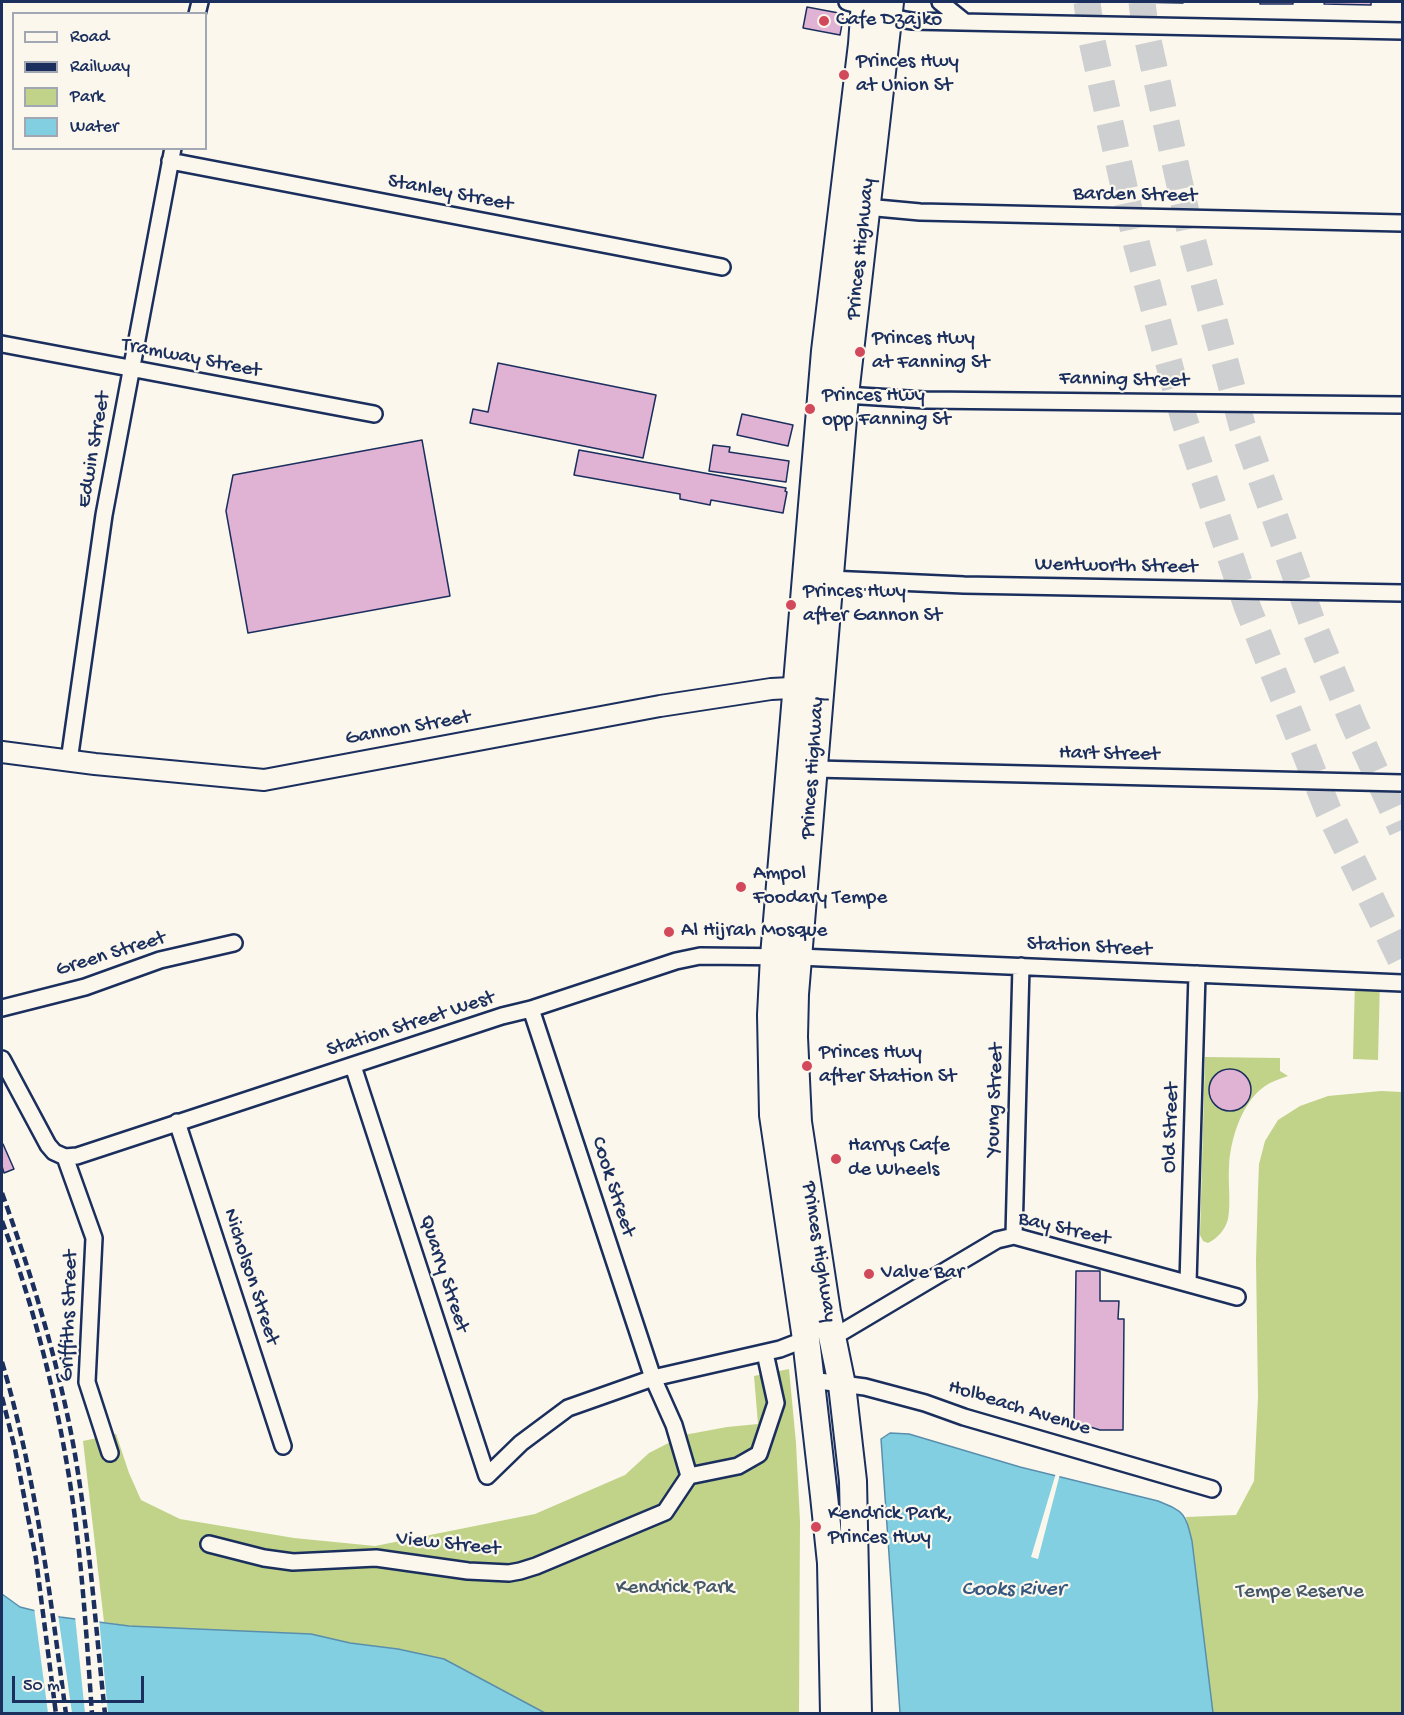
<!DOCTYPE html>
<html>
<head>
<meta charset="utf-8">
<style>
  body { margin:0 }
  #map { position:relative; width:1404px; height:1715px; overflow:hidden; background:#fbf7ec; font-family:"Gochi Hand",sans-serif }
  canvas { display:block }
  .frame { position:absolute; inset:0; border:3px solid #1b2f5e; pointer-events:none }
  .legend { position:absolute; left:12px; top:12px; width:195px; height:138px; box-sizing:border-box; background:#fbf7ec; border:2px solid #a1a7b3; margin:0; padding:8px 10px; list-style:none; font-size:18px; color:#1b2f5e }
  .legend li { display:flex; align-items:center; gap:12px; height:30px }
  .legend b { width:30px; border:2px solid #a1a7b3 }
  .scale { position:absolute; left:12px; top:1676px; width:132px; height:27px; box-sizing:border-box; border:3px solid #1b2f5e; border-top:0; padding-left:8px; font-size:18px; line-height:21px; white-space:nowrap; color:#1b2f5e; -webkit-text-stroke:4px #fbf7ec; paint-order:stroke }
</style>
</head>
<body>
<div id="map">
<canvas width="1404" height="1715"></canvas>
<div class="frame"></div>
<ul class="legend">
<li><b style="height:8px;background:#fbf7ec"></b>Road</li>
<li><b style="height:8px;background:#1b2f5e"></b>Railway</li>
<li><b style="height:16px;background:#c1d388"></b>Park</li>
<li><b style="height:16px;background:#82cfe1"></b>Water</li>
</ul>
<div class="scale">50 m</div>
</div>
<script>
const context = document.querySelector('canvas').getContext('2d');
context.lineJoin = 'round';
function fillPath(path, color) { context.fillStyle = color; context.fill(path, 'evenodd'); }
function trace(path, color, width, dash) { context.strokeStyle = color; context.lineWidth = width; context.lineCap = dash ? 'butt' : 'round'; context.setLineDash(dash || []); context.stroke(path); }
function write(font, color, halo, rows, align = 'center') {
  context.font = font + ' "Gochi Hand",sans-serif'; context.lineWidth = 4.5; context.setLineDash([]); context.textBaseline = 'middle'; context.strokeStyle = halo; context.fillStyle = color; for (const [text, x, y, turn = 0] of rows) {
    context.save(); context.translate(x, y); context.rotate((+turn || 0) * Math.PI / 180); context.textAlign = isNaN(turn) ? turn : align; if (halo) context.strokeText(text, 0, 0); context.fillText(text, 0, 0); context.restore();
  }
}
fillPath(new Path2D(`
  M1355,980h25l-2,80 -25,-1z
  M1205,1057l75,1v13l8,5c-6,2 -12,4 -18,7 -27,14 -40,56 -41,84 -1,17 2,36 -1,52 -3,11 -10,19 -20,24l-5,-2 -3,-6z
  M1381,1091l21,1v621h-189l-21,-172 -6,-24 50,-2 18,-34 4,-84 -2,-137 2,-70 1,-26 6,-23 13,-21 22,-14 28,-10z
  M789,1369l7,74 4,78 -1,192h-254l-101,-54 -46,-10 -48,-6 -39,-9 -182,-8 -25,-4 -21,-181 33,-7 13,39 12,27 39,19 114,19 81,8 160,-32 90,-39 24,-22 35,-18 43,-8 31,-3 -4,-48z`), '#c1d388');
const water = new Path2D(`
  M890,1433l19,1 111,33 138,34c27,11 27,12 34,40l21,172h-313l-19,-274z
  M2,1594l18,13 40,10 69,9 182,8 39,9 48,6 46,10 101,54h-543z`);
fillPath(water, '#82cfe1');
trace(water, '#598fad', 1.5);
fillPath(new Path2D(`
  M1056,1473l4,1 -22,85 -7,-2z
  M34,1607l24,7 14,99h-24z
  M75,1616l24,2 9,95h-23z`), '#fbf7ec');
const building = new Path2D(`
  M1134,2h49v1z
  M1260,2h33v2h-33z
  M1325,2h46v3l-47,-1z
  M807,7l37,7 -4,21 -37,-7z
  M498,363l158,32 -13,63 -173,-35 3,-14 15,3z
  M742,414l51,11 -5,21 -51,-11z
  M422,440l28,156 -202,37 -22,-122 7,-36z
  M713,445l17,2 -1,5 60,9 -3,21 -77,-11z
  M579,450l207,38 -1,3 2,1 -4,21 -72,-13 -1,5 -30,-6v-5l-106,-19z
  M1209 1090a21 21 0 1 1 42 0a21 21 0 1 1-42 0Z
  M2,1144h1l11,25 -10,4 -2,-7z
  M1076,1271h24v30h19l-1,18h6l-1,111h-23l-26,-8z`);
fillPath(building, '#e0b2d4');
trace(building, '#1b2f5e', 1.5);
trace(new Path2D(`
  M1087,2l5,39 45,205 47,173 63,187 81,204 74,152
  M1142,2l3,25 46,208 51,190 70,197 40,98 50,110`), '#cecfd0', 27, [27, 14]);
const minor = new Path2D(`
  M847,2c22,4 42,17 65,19l490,10
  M940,2l25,20
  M197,14l3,-12
  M170,161l552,106
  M866,207l54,5 482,11
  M2,344l372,70
  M845,395l80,5 477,5
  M829,579l135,6 438,8
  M69,761l35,-246 69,-367
  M815,769l587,14
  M2,1008l83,-21 75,-27 74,-17
  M531,1009l122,369 21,47 15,51
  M2,1059l46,86 6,7 11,5 29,81 -7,144 23,71
  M353,1066l134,410 34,-33 47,-35 85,-30 127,-29 26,-10
  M177,1122l106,324
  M65,1157l12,-1 425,-140 29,-7 145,-48 24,-5 99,1 603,26
  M1014,1236l7,-270
  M1188,1283l9,-309
  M832,1338l165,-98 17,-4 223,61
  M811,1380l54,7 60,16 39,14 248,72
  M209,1544l55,14 29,4 83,-4 92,13 41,2 11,-2 16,-5 129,-54 24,-36 49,-10 21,-12 17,-51 -11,-50`);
const tertiary = new Path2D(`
  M2,752l93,12 169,16 396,-74 111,-17 40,-2`);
const trunk = new Path2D(`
  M834,1714l-3,-151 -7,-67 -18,-157 -33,-224 -2,-100 3,-59 51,-605 37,-307 3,-42
  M858,1714l-5,-233 -11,-96 -15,-73 -29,-190 -4,-85 1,-43 50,-599 45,-393`);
trace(minor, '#1b2f5e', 20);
trace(tertiary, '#1b2f5e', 24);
trace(trunk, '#1b2f5e', 30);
trace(minor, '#fbf7ec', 15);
trace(tertiary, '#fbf7ec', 20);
trace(trunk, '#fbf7ec', 26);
trace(new Path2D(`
  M2,1193c29,80 54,162 70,245 17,91 23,184 33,276
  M2,1221c29,77 50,158 64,238 15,84 20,170 26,255
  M2,1362c34,115 48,233 64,352
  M2,1397l13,52 21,110 20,155`), '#1b2f5e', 4.5, [9, 4.5]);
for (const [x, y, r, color] of [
  [824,21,6,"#d1495b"],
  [844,75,6,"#d1495b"],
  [860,352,6,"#d1495b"],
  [810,409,6,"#d1495b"],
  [791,605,6,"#d1495b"],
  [741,887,6,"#d1495b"],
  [669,932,6,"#d1495b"],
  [807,1066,6,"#d1495b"],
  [836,1159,6,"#d1495b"],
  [869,1274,6,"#d1495b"],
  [816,1527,6,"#d1495b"]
]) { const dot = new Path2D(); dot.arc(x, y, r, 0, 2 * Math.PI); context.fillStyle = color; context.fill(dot); trace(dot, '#fbf7ec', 2); }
write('21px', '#1b2f5e', '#fbf7ec', [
  ["Cafe Dzajko",836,21],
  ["Princes Hwy",856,63],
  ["at Union St",856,87],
  ["Princes Hwy",872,340],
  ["at Fanning St",872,364],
  ["Princes Hwy",822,397],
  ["opp Fanning St",822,421],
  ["Princes Hwy",803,593],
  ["after Gannon St",803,617],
  ["Ampol",753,875],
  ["Foodary Tempe",753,899],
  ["Al Hijrah Mosque",681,932],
  ["Princes Hwy",819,1054],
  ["after Station St",819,1078],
  ["Harrys Cafe",848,1147],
  ["de Wheels",848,1171],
  ["Valve Bar",881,1274],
  ["Kendrick Park,",828,1515],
  ["Princes Hwy",828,1539]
], 'left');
write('21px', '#1b2f5e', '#fbf7ec', [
  ["Stanley Street",450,194,11],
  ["Barden Street",1135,196,1],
  ["Princes Highway",862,249,-84],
  ["Tramway Street",191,359,11],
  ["Fanning Street",1124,381,1],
  ["Edwin Street",95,450,-80],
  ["Wentworth Street",1116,567,1],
  ["Gannon Street",408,729,-10],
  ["Hart Street",1109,755,1],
  ["Princes Highway",814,768,-86],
  ["Station Street",1089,948,3],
  ["Green Street",111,955,-17],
  ["Station Street West",411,1025,-18],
  ["Young Street",996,1100,-88],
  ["Old Street",1172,1128,-88],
  ["Cook Street",612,1187,72],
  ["Bay Street",1064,1230,13],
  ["Princes Highway",818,1252,81],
  ["Quarry Street",443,1274,72],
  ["Nicholson Street",250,1277,72],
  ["Griffiths Street",70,1316,-88],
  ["Holbeach Avenue",1019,1409,17],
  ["View Street",448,1545,6]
]);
write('21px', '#445868', '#fbf7ec', [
  ["Kendrick Park",675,1589],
  ["Tempe Reserve",1300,1593]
]);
write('italic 22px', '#35577f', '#fbf7ec', [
  ["Cooks River",1013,1591]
]);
</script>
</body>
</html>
